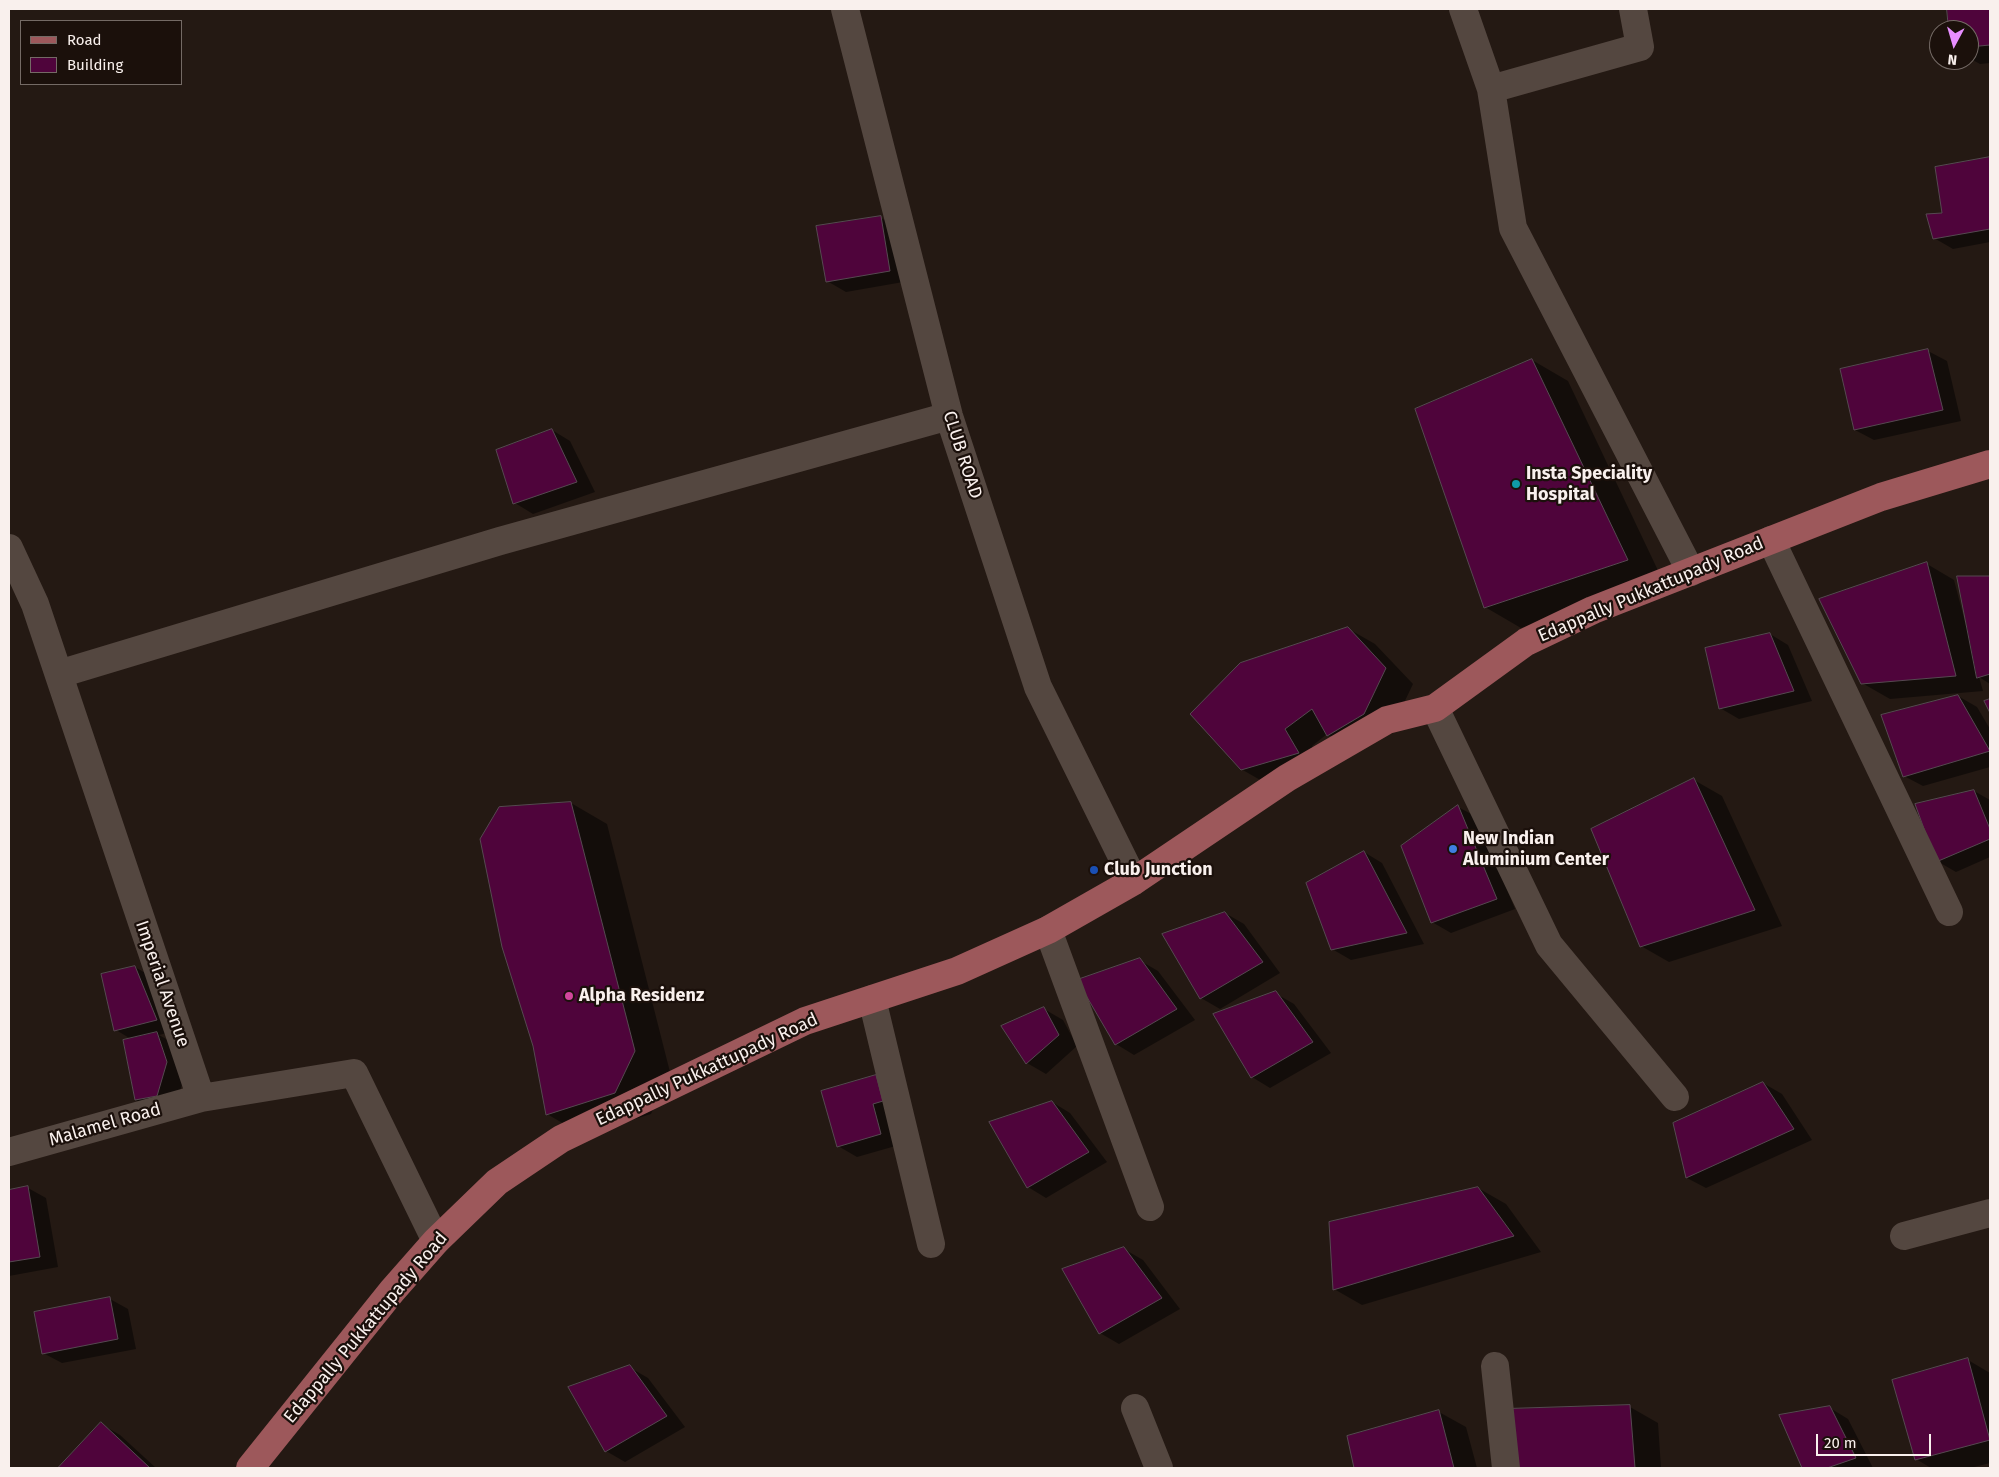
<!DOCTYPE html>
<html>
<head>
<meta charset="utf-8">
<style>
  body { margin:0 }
  #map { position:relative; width:1999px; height:1477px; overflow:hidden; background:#241913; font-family:"Fira Sans",sans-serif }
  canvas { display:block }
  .frame { position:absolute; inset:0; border:10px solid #f9f0ed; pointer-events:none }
  .legend { position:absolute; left:20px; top:20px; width:162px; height:65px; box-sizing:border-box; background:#1b100b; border:1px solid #746a65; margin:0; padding:6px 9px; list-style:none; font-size:15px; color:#f9f0ed }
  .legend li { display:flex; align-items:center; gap:10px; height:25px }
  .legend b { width:25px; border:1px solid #746a65 }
  .north { position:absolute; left:1929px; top:20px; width:50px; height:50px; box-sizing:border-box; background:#1b100b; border:1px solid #746a65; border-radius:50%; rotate:186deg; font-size:14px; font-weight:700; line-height:20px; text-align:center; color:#f9f0ed }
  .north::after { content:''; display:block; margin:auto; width:18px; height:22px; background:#e88eff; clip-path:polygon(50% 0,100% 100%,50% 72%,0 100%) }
  .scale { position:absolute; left:1816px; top:1434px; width:115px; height:22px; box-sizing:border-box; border:2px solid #f9f0ed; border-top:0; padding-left:6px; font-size:15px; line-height:18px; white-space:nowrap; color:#f9f0ed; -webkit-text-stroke:4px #1b100b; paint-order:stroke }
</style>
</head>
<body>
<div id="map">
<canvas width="1999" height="1477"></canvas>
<div class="frame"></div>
<ul class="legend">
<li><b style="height:6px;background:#9d585b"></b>Road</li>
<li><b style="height:14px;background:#4f043b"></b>Building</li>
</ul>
<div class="north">N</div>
<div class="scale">20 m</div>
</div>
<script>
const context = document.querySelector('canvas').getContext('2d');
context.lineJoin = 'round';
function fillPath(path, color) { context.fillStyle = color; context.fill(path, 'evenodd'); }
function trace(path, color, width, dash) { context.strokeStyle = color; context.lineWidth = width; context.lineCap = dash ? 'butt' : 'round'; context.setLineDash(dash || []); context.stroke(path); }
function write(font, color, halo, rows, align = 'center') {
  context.font = font + ' "Fira Sans",sans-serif'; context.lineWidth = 4.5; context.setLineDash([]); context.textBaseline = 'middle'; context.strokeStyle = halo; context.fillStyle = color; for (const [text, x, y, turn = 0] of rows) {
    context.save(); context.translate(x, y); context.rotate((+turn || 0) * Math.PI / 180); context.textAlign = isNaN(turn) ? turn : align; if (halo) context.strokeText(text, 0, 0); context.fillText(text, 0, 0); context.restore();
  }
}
fillPath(new Path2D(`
  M1948,9h42v54l-10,1 -11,-6v-28h-19z
  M1990,158v84l-37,7 -19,-11 9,-24 -7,-46z
  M881,218l18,10 10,53 -63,11 -19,-11z
  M1928,351l19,10 14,60 -87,19 -19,-10 -14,-60z
  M1532,360l36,21 95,200 -142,47 -36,-21z
  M552,430l18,11 25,51 -62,22 -18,-11z
  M1927,564l27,16 12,46 2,-1 -9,-48h31v107l-11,-7 4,14 -93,8 -28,-16z
  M1347,628l28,16 38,40 -22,46 -35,21 -29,-17 -15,12 13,23 -56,16 -28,-16z
  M1770,634l18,11 24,56 -73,18 -19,-11z
  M1958,696l19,11 13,22v38l-67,19 -19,-10z
  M1694,780l28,16 60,130 -113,36 -28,-16z
  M1974,791l16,9v57l-34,15 -19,-11z
  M571,803l36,21 63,248 -19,42 -68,21 -36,-21z
  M1458,807l19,10 38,92 -64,24 -19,-11z
  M1364,852l18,11 42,81 -73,16 -19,-11z
  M1225,913l19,11 36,49 -60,36 -19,-11z
  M1139,960l19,11 37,49 -61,35 -18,-11z
  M135,967l19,11 21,53 -16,4 16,9 10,29 -9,33 -21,4 -19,-10 -5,-61 -15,-9z
  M1275,993l19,11 37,49 -61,35 -18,-11z
  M1044,1009l19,11 14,26 -31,28 -19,-11 -25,-36z
  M875,1077l19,10 5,58 -42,12 -19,-11z
  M1763,1083l19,11 30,46 -106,48 -19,-10 -13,-55z
  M1052,1102l18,11 37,49 -61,36 -18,-11z
  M28,1188l18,10 12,69 -49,9v-85z
  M1478,1188l28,16 35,48 -179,53 -28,-16z
  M1124,1249l19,11 37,49 -61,35 -19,-11 -36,-63z
  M110,1299l18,10 8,40 -74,14 -19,-10z
  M1968,1360l22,13v90l-20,5h-39l-15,-9z
  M629,1367l19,11 37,49 -60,35 -19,-11 -36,-63z
  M1630,1407l28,16 3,45h-147z
  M1830,1408l18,11 25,49h-70l-22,-52z
  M1439,1412l27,15 11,41h-121l-8,-31z
  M101,1424l19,11 36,33h-97z`), '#0007');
const building = new Path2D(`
  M1947,9h43v36l-21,2v-17h-20z
  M1990,157v72l-57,10 -7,-25 16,-1 -7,-46z
  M881,216l9,55 -64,11 -10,-56z
  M1928,349l15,61 -89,20 -14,-61z
  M1532,359l96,201 -144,48 -69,-199z
  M552,429l25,53 -64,22 -17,-54z
  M1927,562l29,114 -95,8 -42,-85z
  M1957,576h33v98l-13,4z
  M1348,627l38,41 -22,46 -37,22 -15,-27 -27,20 14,24 -58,17 -51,-56 50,-51z
  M1770,633l24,58 -75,18 -14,-61z
  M1958,695l32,56 -87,26 -22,-62z
  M1990,699v14l-6,-12z
  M1694,778l61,132 -115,37 -49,-118z
  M1974,790l16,39v10l-54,23 -21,-58z
  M571,802l64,249 -20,42 -69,22 -13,-69 -31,-99 -22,-108 19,-32z
  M1458,805l39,94 -66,24 -30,-77z
  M1364,851l43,82 -76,17 -25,-67z
  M1225,912l38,50 -63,37 -38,-65z
  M1140,958l37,51 -62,36 -38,-65z
  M135,966l22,54 -43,11 -13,-57z
  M1276,991l37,51 -62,36 -38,-64z
  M1044,1007l15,28 -33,29 -25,-38z
  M157,1032l10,30 -10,34 -22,4 -12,-60z
  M876,1075l7,26 -10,3 8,30 -44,13 -16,-56z
  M1763,1082l31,47 -108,49 -13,-55z
  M1052,1101l37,51 -62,36 -38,-66z
  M28,1186l12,71 -31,5v-72z
  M1478,1187l36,49 -181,54 -4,-68z
  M1124,1247l38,51 -63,36 -37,-65z
  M110,1297l8,42 -76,15 -8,-42z
  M1968,1358l22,82 -75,20 -23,-80z
  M630,1365l37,51 -62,36 -37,-65z
  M1630,1405l5,63h-122l-8,-59z
  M1830,1406l26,52 -29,10h-25l-23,-53z
  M1439,1410l15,58h-100l-7,-32z
  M101,1422l49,46h-92z`);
fillPath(building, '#4f043b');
trace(building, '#564951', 1);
trace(new Path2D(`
  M845,9l104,407 89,271 96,194
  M1463,9l28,80
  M1633,9l7,38 -149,42 22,139 178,344
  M1771,540l178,372
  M9,548l26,56 166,494 153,-25 82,168
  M59,674l441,-133 449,-125
  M1435,708l114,237 126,152
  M1048,930l102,277
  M872,999l59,245
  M9,1152l192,-54
  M1904,1236l86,-23
  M1495,1366l11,102
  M1135,1408l24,60`), '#544740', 28);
trace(new Path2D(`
  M250,1468l142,-177 44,-50 61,-59 64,-43 244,-118 152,-50 91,-41 86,-49 153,-103 100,-58 48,-12 91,-66 67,-32 288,-113 109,-33`), '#9d585b', 28);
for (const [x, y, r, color] of [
  [1516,484,5,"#0f9aa8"],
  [1453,849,5,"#3f7fe0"],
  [1094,870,5,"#1a4fb4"],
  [569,996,5,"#d1479c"]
]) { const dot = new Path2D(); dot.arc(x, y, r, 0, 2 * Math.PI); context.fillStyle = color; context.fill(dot); trace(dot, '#1b100b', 2); }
write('18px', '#f9f0ed', '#1b100b', [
  ["CLUB ROAD",962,455,72],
  ["Edappally Pukkattupady Road",1651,590,-23],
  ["Imperial Avenue",162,984,71],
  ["Edappally Pukkattupady Road",707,1070,-25],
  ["Malamel Road",105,1125,-16],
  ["Edappally Pukkattupady Road",366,1328,-50]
]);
write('bold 18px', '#f9f0ed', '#1b100b', [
  ["Insta Speciality",1526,474],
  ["Hospital",1526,495],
  ["New Indian",1463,839],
  ["Aluminium Center",1463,860],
  ["Club Junction",1104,870],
  ["Alpha Residenz",579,996]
], 'left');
</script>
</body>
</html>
